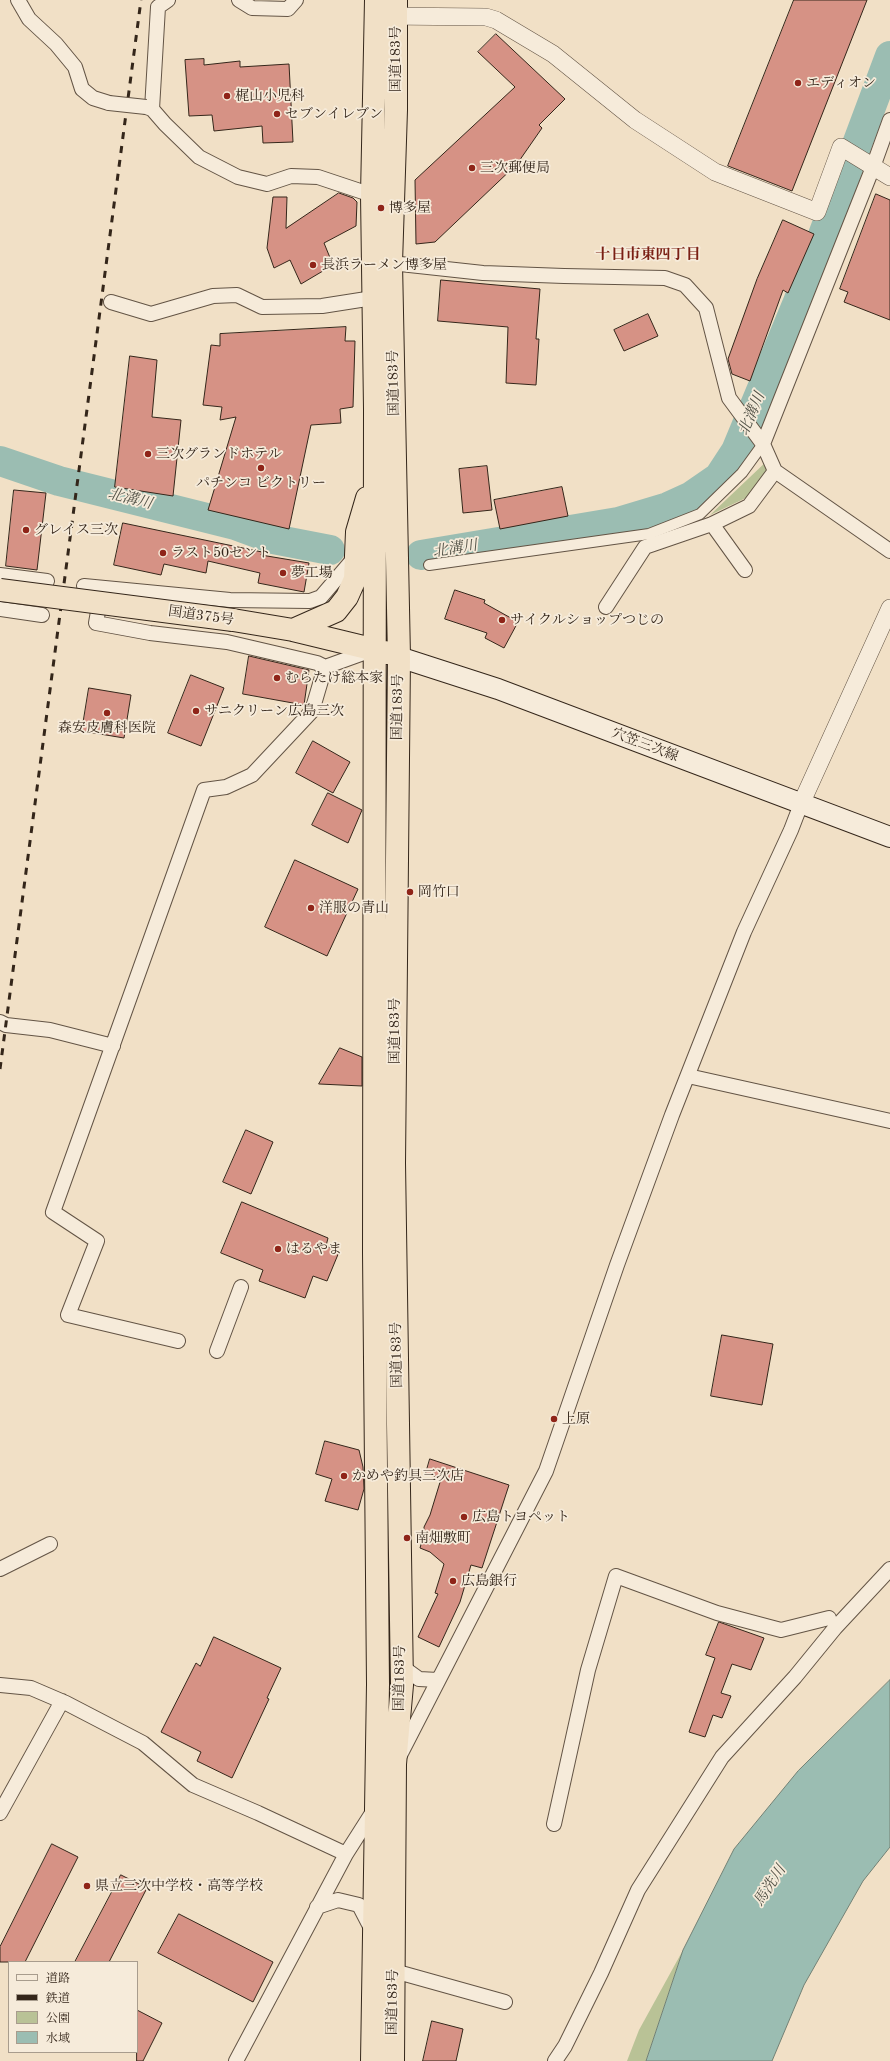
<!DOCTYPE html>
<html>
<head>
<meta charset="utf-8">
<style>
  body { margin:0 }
  #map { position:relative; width:890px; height:2061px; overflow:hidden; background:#f1e0c6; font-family:"Old Standard TT","Noto Serif JP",serif }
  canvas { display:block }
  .legend { position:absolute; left:8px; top:1961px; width:130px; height:92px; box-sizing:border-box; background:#f6ebda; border:1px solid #a89c8d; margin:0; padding:5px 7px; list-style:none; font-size:12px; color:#34261a }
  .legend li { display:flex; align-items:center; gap:8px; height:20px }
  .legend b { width:20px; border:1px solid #a89c8d }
</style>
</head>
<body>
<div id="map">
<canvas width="890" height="2061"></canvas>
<ul class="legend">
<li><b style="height:5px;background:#f6ebda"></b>道路</li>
<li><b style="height:5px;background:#34261a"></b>鉄道</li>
<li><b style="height:11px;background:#b9c296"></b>公園</li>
<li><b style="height:11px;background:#9bbdb2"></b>水域</li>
</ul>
</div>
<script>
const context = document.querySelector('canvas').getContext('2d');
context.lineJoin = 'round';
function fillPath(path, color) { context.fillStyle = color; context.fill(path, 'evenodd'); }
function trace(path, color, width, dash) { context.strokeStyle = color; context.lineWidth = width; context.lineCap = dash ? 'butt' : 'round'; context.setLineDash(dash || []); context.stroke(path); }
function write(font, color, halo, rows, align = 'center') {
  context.font = font + ' "Old Standard TT","Noto Serif JP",serif'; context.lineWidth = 3.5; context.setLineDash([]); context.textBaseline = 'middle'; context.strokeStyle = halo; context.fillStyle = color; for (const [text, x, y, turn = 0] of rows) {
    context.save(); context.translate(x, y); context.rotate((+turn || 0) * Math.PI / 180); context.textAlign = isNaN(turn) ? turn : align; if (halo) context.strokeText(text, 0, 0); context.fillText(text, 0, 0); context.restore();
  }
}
fillPath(new Path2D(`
  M769,459l6,12 -25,25 -40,19z
  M683,1950l-37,111h-19l12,-31z`), '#b9c296');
const water = new Path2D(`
  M890,1680v167l-27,34 -59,104 -32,76h-126l37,-111 51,-101 64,-78z`);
fillPath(water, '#9bbdb2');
trace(water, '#728175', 1);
trace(new Path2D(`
  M0,461l59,20 176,44 38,14 57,11
  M421,555l197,-33 50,-15 22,-10 29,-20 17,-26 62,-149 92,-246`), '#9bbdb2', 30);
const building = new Path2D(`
  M794,0h73l-75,191 -64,-25z
  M496,34l69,65 -26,26 3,3 -25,36 -82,78 -19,2 -1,-64 100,-93 -37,-35z
  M204,59v6l36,-4v6l49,-3 4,78 -30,1 -1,-17 -48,5 -2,-16 -23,1 -4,-56z
  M339,193l14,5 4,4 -1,24 -32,17 9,22 -32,19 -11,-24 -16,8 -7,-20 6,-51h14l-1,31z
  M876,194l14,6v120l-46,-18 4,-10 -8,-3z
  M783,220l31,14 -26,59 -5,-3 -33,91 -18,-7 -4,-15 29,-80z
  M441,280l99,9 -4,50h3l-3,46 -30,-2 2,-56 -70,-6z
  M648,314l10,22 -34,15 -10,-21z
  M346,327l-1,14h10l-2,66 -13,2 1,14 -30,2 -22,104 -81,-19 28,-93 -16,3 2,-13 -19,-2 8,-60 9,1v-12z
  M130,356l27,4 -5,57 29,3 -8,76 -58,-9z
  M487,466l5,44 -29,3 -4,-44z
  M562,487l6,29 -68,13 -6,-29z
  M14,490l32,3 -9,77 -31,-4z
  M123,523l139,29 -1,3 48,8 -5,29 -46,-9 2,-10 -52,-12 -2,12 -42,-9 -3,11 -47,-10z
  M455,590l30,10 -1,3 34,19 -14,26 -19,-10 2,-5 -42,-14z
  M249,656l60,14 -5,35 -61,-11z
  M191,675l33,13 -23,58 -33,-13z
  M89,688l42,7 -7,43 -42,-7z
  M313,741l37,21 -17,31 -37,-20z
  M328,793l34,17 -14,33 -36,-18z
  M295,860l63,29 -31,67 -62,-29z
  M340,1048l22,9v29l-43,-2z
  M246,1130l27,12 -22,52 -28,-12z
  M242,1202l86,36 -2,8 13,6 -12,29 -14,-5 -8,22 -46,-17 4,-11 -42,-17z
  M722,1335l51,9 -11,61 -51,-9z
  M325,1441l34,9 4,17 1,22 -6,21 -33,-9 7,-22 -16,-5z
  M430,1459l79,26 -27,83 -11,-3 -11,37 -21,45 -21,-10 20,-43 -3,-1 9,-29 -14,-12 -10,-4 4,-14v-7l6,-12 11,-36 -15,-6z
  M719,1622l45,16 -13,32 -19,-6 -11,29 10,3 -9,22 -9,-3 -8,22 -16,-5 26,-74 -9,-3z
  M214,1637l67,31 -14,30 2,1 -37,79 -35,-17 4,-9 -40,-20 35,-69 4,3z
  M52,1844l26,13 -53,105h-25v-15z
  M121,1875l26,13 -38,74h-34z
  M179,1914l94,48 -20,40 -95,-49z
  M137,2010l25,13 -19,38h-6z
  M432,2021l31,8 -7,32h-33z`);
fillPath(building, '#d69285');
trace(building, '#34261a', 1);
const pedestrian = new Path2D(`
  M429,565l220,-31 51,-20 42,-41 21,-29`);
const minor = new Path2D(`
  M18,0l11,19 27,25 19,23 7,22 11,9 16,5
  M239,0l13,8 36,1 8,-9
  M146,107l6,2 13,15 34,33 39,20 29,7 24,-8 27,1 54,18h7
  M152,109l6,-102 10,-7
  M391,263l92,10 81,3 101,2 20,7 21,23 23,90 34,46 12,27 115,80
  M111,302l40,12 62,-18 24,-1 25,12 60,-1 51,-8
  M763,444l110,-277 17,-47
  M712,524l33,46
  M0,575l47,6
  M84,586l146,14 80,1 11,-4 35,-41
  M102,589l-6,34 54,10 77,9 90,21 8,4 47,-17
  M606,607l39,-60 67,-23 37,-18 26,-35
  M0,609l42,6
  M0,1022l6,3 44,5 63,16
  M688,1076l202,45
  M178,1341l-110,-26 29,-74 -44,-29 151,-422 22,-3 26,-12 60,-64 13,-44
  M217,1351l24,-64
  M0,1569l50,-25
  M401,1666l18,13 19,1
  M0,1685l31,3 35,15 77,40 50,42 65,28 88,41
  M400,1755l146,-284 71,-206 55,-150 72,-183 47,-102 10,-26
  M0,1813l62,-112
  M554,1824l34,-154 28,-94 101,37 64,17 48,-12
  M317,1907l21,-7 21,5 13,25
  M394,1971l111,31
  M236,2061l110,-207 28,-44
  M555,2061l10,-15 36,-73 37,-83 84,-133 73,-80 40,-49 55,-59`);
const tertiary = new Path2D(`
  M385,16l101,1 10,3 57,34 82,66 80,52 102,40 24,-65 49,30
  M801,804l89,-196`);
const secondary = new Path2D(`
  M399,657l99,32 392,148`);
const trunk = new Path2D(`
  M233,620l60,10 95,23
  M293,630l43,-19 11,-14 8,-18 2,-47 10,-34
  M372,2061l6,-377 -4,-432 1,-843 -3,-214 4,-195
  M393,2061l2,-297 7,-79 -8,-522 5,-506 -8,-394 5,-153v-110`);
trace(pedestrian, '#635445', 12);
trace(minor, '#635445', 16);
trace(tertiary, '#635445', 18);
trace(secondary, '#34261a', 22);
trace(trunk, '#34261a', 24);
trace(pedestrian, '#f6ebda', 10);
trace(minor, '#f6ebda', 14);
trace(tertiary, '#f6ebda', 17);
trace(secondary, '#f6ebda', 20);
trace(trunk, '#f1e0c6', 22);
trace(new Path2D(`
  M0,1069l141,-1069`), '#34261a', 3, [7, 7]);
const minorBridge = new Path2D(`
  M109,103l37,4`);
const trunkBridge = new Path2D(`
  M0,590l233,30`);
trace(minorBridge, '#635445', 16, []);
trace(trunkBridge, '#34261a', 24, []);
trace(minorBridge, '#f6ebda', 14);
trace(trunkBridge, '#f1e0c6', 22);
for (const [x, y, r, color] of [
  [798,83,4,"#8f2418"],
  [227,96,4,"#8f2418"],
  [277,114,4,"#8f2418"],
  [472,168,4,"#8f2418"],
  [381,208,4,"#8f2418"],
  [313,265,4,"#8f2418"],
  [148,454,4,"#8f2418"],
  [261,468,4,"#8f2418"],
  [26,530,4,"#8f2418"],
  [163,553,4,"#8f2418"],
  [283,573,4,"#8f2418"],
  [502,620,4,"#8f2418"],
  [277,678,4,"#8f2418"],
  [196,711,4,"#8f2418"],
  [107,713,4,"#8f2418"],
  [410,892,4,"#8f2418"],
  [311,908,4,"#8f2418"],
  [278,1249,4,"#8f2418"],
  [554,1419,4,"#8f2418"],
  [344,1476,4,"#8f2418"],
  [464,1517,4,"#8f2418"],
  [407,1538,4,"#8f2418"],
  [453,1581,4,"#8f2418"],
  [87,1886,4,"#8f2418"]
]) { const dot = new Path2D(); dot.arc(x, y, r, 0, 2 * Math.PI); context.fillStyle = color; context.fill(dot); trace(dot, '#f6ebda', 1.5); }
write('14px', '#34261a', '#f6ebda', [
  ["国道183号",396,59,-90],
  ["国道183号",394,383,-91],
  ["国道375号",201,616,8],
  ["国道183号",398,707,-89],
  ["穴笠三次線",645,745,21],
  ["国道183号",395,1031,-90],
  ["国道183号",397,1355,-91],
  ["国道183号",400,1678,-89],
  ["国道183号",393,2002,-89]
]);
write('14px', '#34261a', '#f6ebda', [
  ["エディオン",806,83],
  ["梶山小児科",235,96],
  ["セブンイレブン",285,114],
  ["三次郵便局",480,168],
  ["博多屋",389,208],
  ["長浜ラーメン博多屋",321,265],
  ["三次グランドホテル",156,454],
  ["パチンコ ビクトリー",261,483,"center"],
  ["グレイス三次",34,530],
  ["ラスト50セント",171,553],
  ["夢工場",291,573],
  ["サイクルショップつじの",510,620],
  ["むらたけ総本家",285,678],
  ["サニクリーン広島三次",204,711],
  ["森安皮膚科医院",107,728,"center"],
  ["岡竹口",418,892],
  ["洋服の青山",319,908],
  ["はるやま",286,1249],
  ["上原",562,1419],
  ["かめや釣具三次店",352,1476],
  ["広島トヨペット",472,1517],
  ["南畑敷町",415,1538],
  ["広島銀行",461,1581],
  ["県立三次中学校・高等学校",95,1886]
], 'left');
write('bold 15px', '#7a1f14', '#f6ebda', [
  ["十日市東四丁目",648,255]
]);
write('italic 15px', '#535348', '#f6ebda', [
  ["北溝川",752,414,-67],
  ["北溝川",130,499,14],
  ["北溝川",455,549,-9],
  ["馬洗川",770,1886,-57]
]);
</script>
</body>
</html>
